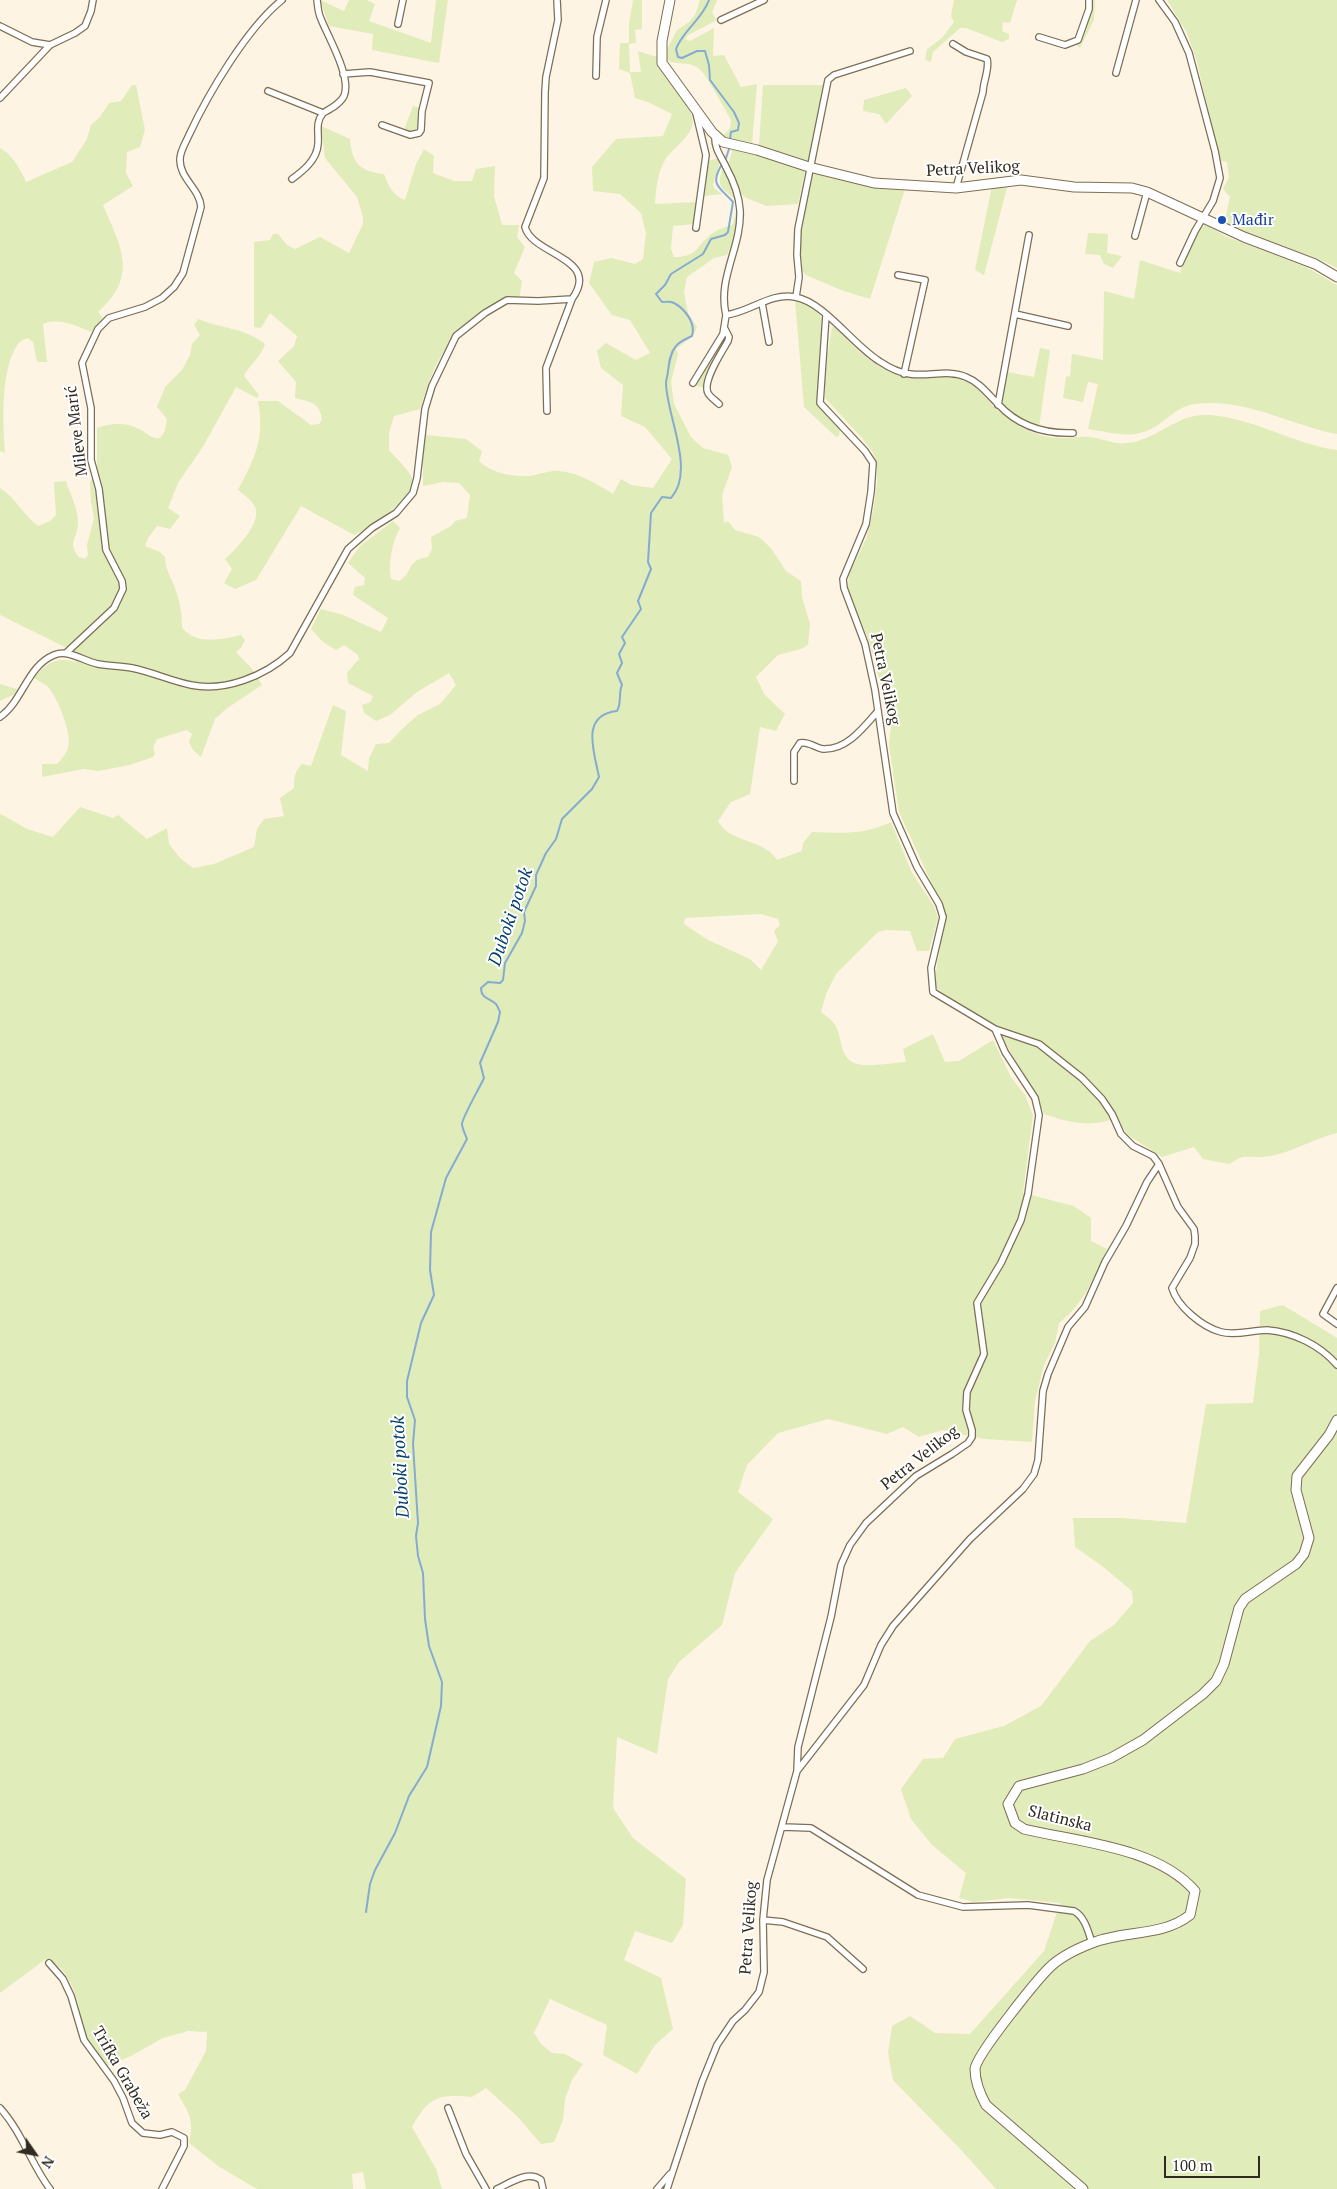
<!DOCTYPE html>
<html>
<head>
<meta charset="utf-8">
<style>
  body { margin:0 }
  #map { position:relative; width:1337px; height:2189px; overflow:hidden; background:#fef4e3; font-family:"PT Serif",serif }
  canvas { display:block }
  .north { position:absolute; left:10px; top:2129px; width:50px; height:50px; -webkit-text-stroke:4px #fff; paint-order:stroke; rotate:123deg; font-size:14px; font-weight:700; line-height:20px; text-align:center; color:#312a20 }
  .north::after { content:''; display:block; margin:auto; width:18px; height:22px; background:#312a20; clip-path:polygon(50% 0,100% 100%,50% 72%,0 100%) }
  .scale { position:absolute; left:1164px; top:2156px; width:96px; height:22px; box-sizing:border-box; border:2px solid #312a20; border-top:0; padding-left:6px; font-size:15px; line-height:18px; white-space:nowrap; color:#312a20; -webkit-text-stroke:4px #fff; paint-order:stroke }
</style>
</head>
<body>
<div id="map">
<canvas width="1337" height="2189"></canvas>
<div class="north">N</div>
<div class="scale">100 m</div>
</div>
<script>
const context = document.querySelector('canvas').getContext('2d');
context.lineJoin = 'round';
function fillPath(path, color) { context.fillStyle = color; context.fill(path, 'evenodd'); }
function trace(path, color, width, dash) { context.strokeStyle = color; context.lineWidth = width; context.lineCap = dash ? 'butt' : 'round'; context.setLineDash(dash || []); context.stroke(path); }
function write(font, color, halo, rows, align = 'center') {
  context.font = font + ' "PT Serif",serif'; context.lineWidth = 4; context.setLineDash([]); context.textBaseline = 'middle'; context.strokeStyle = halo; context.fillStyle = color; for (const [text, x, y, turn = 0] of rows) {
    context.save(); context.translate(x, y); context.rotate((+turn || 0) * Math.PI / 180); context.textAlign = isNaN(turn) ? turn : align; if (halo) context.strokeText(text, 0, 0); context.fillText(text, 0, 0); context.restore();
  }
}
fillPath(new Path2D(`
  M320,0l24,11 5,-11h18l8,4 -6,17 62,22 5,-43h12l-9,63 -67,-13 1,-16 -44,-8z
  M633,0h9v29l-7,1 1,13 -7,1 1,28h11l-3,-21 19,6c4,24 28,36 35,59 5,18 -19,31 -27,44 -8,14 -9,29 -10,44l43,-2 -4,22 -21,2 -2,23 3,8c23,0 21,-9 36,-22 6,-5 16,-8 23,-11l3,-13 2,-1 -3,27 -8,18 -13,3 -27,19 -3,15 4,21 9,14 -4,9 -17,13 2,5 -7,28 3,22 17,33 12,11 25,7 4,12 -10,28 2,28 4,-2 7,9 24,7 12,11 15,23 15,10 1,16 8,27 -2,21 -7,4 -23,6 -22,22 8,17 21,20 -9,17 -16,-4 -10,67 -19,8 -13,19c11,22 47,18 59,39l25,-9 1,-8 9,-11c29,1 52,3 79,-10l21,51 22,33 4,12 -9,33h-12l-7,-20 -24,-1 -8,2 -42,42 -10,20 -5,18c7,5 13,9 16,17 6,15 3,33 25,36 14,1 30,-2 44,-3l-3,-13 30,-15 12,28 14,-1 34,-21 18,37 14,18 8,20 -10,78 51,13 17,12v23l16,8c-13,28 -22,54 -48,74l-4,20 -11,22 -9,36 -3,41 -48,-3 -41,-9 -24,7 -16,-10 -16,7 -59,-15 -50,14 -31,32 -9,27 35,27 -38,54 -13,52 -43,37 -11,17 -11,75 -40,-17 -4,71 20,30 53,41 -3,46 -11,18 -37,-12 -11,29 37,18 12,51 -18,16 -18,29 -34,-19 4,-30 -57,-26 -16,34 7,11 11,9 13,1 18,10 -11,16 -7,19 -2,21 -9,22 -13,2 -23,-27 -32,-29 -14,9c-33,-3 -43,-1 -60,30l24,42 6,20h-76l-3,-17 -11,2 1,15h-96l-39,-23 -29,-23c5,-24 1,-28 -11,-49l7,-4 21,-39 1,-19 -19,-1 -25,7 -34,19 -23,9c-6,-8 -17,-18 -20,-28 -8,-28 -9,-67 -40,-79l-46,34v-1178l1,-1 26,15 26,8 27,-30 33,11 5,-3 29,24 20,-11 2,16 11,14 13,10 21,-4 40,-17 3,-18 7,-10 20,-3 -4,-18 14,-10c0,-10 0,-16 8,-24l9,2 22,-61 13,6 -5,44 27,16 1,-13 7,-14 13,-1 13,-14 16,-14 22,-11 16,-19 -7,-12 -32,19 -27,23 -14,6 -12,-8 -2,-8 9,-3 2,-6 -25,-13 -1,-10 12,-14 -1,-4 -14,-10 -8,5 -13,-8 -12,-13 10,-20 22,6 38,17 7,-14 -35,-23 2,-8 9,-2 1,-7 -17,-15 12,-17 33,-25 7,7c-8,14 -12,36 -9,51l8,2c15,-9 7,-21 29,-24l4,-8 -1,-12 20,-11 4,-5 12,-3 3,-23 -11,-12 -16,-1 -20,4v-30l3,-21 40,4 16,12 -3,10c12,12 34,16 50,15 10,-1 21,-6 31,-5 19,2 37,13 53,23l8,-15 10,6 22,3 19,-29 -27,-32 -24,-11 2,-31 -22,-17 -4,-17 9,-8 30,17 14,-7 -20,-33 -18,-5 -23,-32 5,-21 17,-4 24,6 8,-5 3,-26 -5,-20 -21,-19 -27,-3 -1,-24 24,-28 47,-3 9,-22 -24,-12 -13,-4 -5,-25 -11,-4 1,-26h9v-19zM761,914l17,5 2,6 -6,6 4,10 -17,29 -11,-11 -42,-19 -24,-16 1,-6z
  M700,0h17l-5,13 5,7 -29,15 -3,4 5,2 24,-13 -1,28 11,-1 17,32 16,-3 -5,60 -20,-4 -9,-4 7,-8 1,-8c-6,-10 -26,-49 -34,-53 -10,-6 -20,-1 -30,-7v-11l10,-19 12,-8 6,-7z
  M954,0h63l-7,23 -7,-1 -1,9 7,3v5l-7,3 -36,-14h-6l-27,24 -2,10 -6,-2 2,-11 15,-11 12,-16 -3,-6z
  M1092,0h3l-1,20 -14,28 -4,-3 8,-13z
  M1167,0h170v268l-18,-9 -89,-32 -5,-8 5,-22 -7,-8 6,-12 -2,-15 -7,-1 -24,-103 -10,-27z
  M132,85h4l9,45 -5,17 -13,5 -1,21 7,13 -30,19c18,42 36,71 -5,107l5,6 -12,14c-13,-6 -34,-15 -48,-8l4,38h-10l-4,-20 -5,-4c-3,1 -8,3 -10,6 -18,25 -15,80 -13,109l-5,-2v-303c13,7 20,21 26,34l46,-20 15,-23 4,-14 9,-8 9,-14 12,-2z
  M763,85h61l-16,76 -49,-16z
  M906,88l6,8 -26,28 -7,-10 -16,-3 1,-11z
  M413,106l8,2 -3,20 -7,4 -7,-2z
  M321,126l29,13c2,24 9,32 34,35 4,11 9,22 21,26l11,-36 8,-15 10,7 -1,17 21,8h18l4,-12 19,-3 -1,30 8,29h17l-2,12 8,10 -11,26 8,8 -3,19c-14,3 -24,9 -35,16 -41,23 -51,51 -64,93l-26,7 -5,17v17c5,6 24,24 24,31 0,17 -44,48 -59,54l-53,-29 -45,74 -21,9 -11,-6 8,-14 -7,-10c11,-10 34,-33 31,-49 -2,-9 -12,-15 -18,-20 17,-32 27,-52 20,-89h20l33,24 8,-1 3,-4c-2,-18 -12,-18 -27,-22l1,-16 -18,-21 16,-15 3,-10 -27,-23 -9,15 -7,-1v-85l16,-2 3,-6h5l9,11 8,4 25,-12 29,16 14,-29v-7l-6,-20 -32,-39z
  M733,148l23,5 49,18 -7,33 -31,2 -21,-8 -6,-5 -11,-31z
  M718,158l2,4 -7,23 1,3 8,6 -18,2 5,-35z
  M723,167l14,34c-14,-14 -22,-11 -14,-34z
  M812,172l69,16 24,1 -35,110 -29,-9 -35,-15 -4,-4 -2,-30z
  M1008,184l-24,91 -9,-5 17,-84z
  M1206,225l19,11 81,31 31,18v149c-47,-9 -93,-37 -142,-30 -19,2 -30,19 -46,26 -20,9 -40,2 -61,-1l10,-45 -10,-2 -5,20 -20,-4 3,-22 4,1 2,-23 31,6 1,-69 30,8 6,-39 40,13c4,-12 13,-44 26,-48z
  M1088,233l20,1 -1,19 15,3 -9,12 -9,-4 -4,-9 -15,-1z
  M795,300l23,12 4,6 -5,85 23,26 -1,7 -3,1 -32,-30z
  M198,319c24,10 45,8 67,25 -4,13 -15,20 -21,32l15,19 -2,3 -21,-11 -32,58 -26,38 -10,25 12,8 -10,13 -13,-3 -9,12 -3,8 15,6 5,5c0,12 6,20 10,31 5,13 7,26 7,40 15,17 40,12 59,7l4,5 -4,8 -5,4 17,18 9,15 -36,24 -11,10 -14,38 -8,-7 -4,-8 3,-8 -5,-4 -30,9 -4,9 2,6 -2,3 -23,8 -32,6 -14,-2 -42,8v-13h15c4,-4 9,-10 11,-16 5,-13 -11,-52 -21,-62 -3,-3 -9,-5 -13,-8 11,-14 23,-22 41,-16l4,-8 -79,-39v-127c16,10 23,27 38,38l12,-5 6,-6 -2,-33 12,-1c4,13 13,29 12,43 -1,15 -11,19 1,33l6,2 3,-4 -1,-10 7,-27 -3,-16 -1,-20 7,-11v-43c15,-5 30,-6 44,2 7,4 10,9 19,8l5,-7 2,-12 -10,-12 8,-20 17,-17 8,-15 2,-11 8,-9 -6,-10z
  M832,327l4,1c22,24 47,49 81,50 15,1 31,-4 45,2 18,6 26,23 40,34 18,14 36,24 59,24 9,0 20,-2 30,-1 12,2 25,8 37,6 31,-4 48,-30 81,-28 45,3 84,29 128,35v683c-26,6 -47,22 -75,24 -18,1 -16,-4 -33,7l-26,-5 -9,-12 -32,10 -34,-22 -12,-18c-21,12 -50,5 -72,-3l-5,-14 -45,-76 -38,-22 -21,-15v-9l10,-61 -4,-13 -42,-92 -10,-67 2,-20 -22,-84 -21,-52 1,-15 17,-35 7,-28 4,-28v-20l-5,-12 -10,-13 -37,-40v-26z
  M726,336l1,3 -22,38 -2,10 -8,-1z
  M1040,348l10,2 -11,77c-14,-5 -31,-11 -37,-26l5,-29 27,5z
  M0,684l17,5v4l-17,8z
  M1283,1305l54,33v851h-341l-32,-36 -71,-73 -5,-27 4,-27 18,-10 25,17 35,1 74,-83 16,-48 -51,-5 -35,4 -15,-4 7,-25 -34,-28 -21,-26 -10,-30 22,-30 20,-1 12,-19 49,-13 37,-20 49,-65 24,-16 19,-22 -1,-12 -30,-25 -27,-19 -2,-29h49l64,5 20,-119 47,-1 6,-48 1,-44z`), '#e0ecb9');
trace(new Path2D(`
  M709,0c-7,20 -26,30 -33,49l2,8 4,1 15,-7h8l4,14 1,15 24,32 5,11 -1,7 -7,2 -1,7
  M725,161l5,-15
  M366,1912l4,-28 5,-14 20,-37 14,-37 18,-29 14,-61 1,-24 -13,-36 -4,-27 -2,-46 -5,-17 -2,-20 2,-13 -5,-79 2,-24 -8,-23v-16l14,-58 13,-28 -4,-25 1,-38 15,-54 21,-39c-2,-5 -5,-11 -5,-15 0,-6 18,-37 22,-46l-4,-15 18,-41 2,-10c-1,-2 -2,-5 -4,-8 -6,-6 -15,-5 -15,-16l7,-6 12,1 3,-3 2,-17 17,-30 3,-12 -1,-9 12,-26v-11l10,-22 10,-14 6,-20 30,-30 7,-12c-5,-26 -19,-62 18,-66 5,-8 1,-17 5,-26l-5,-12 5,-10 -3,-9 6,-11 -3,-6 19,-28 -3,-8 13,-32 -3,-7 3,-49 11,-16 9,1c25,-27 -5,-84 -5,-115 0,-4 2,-8 2,-12 1,-8 2,-18 8,-25 4,-5 10,-7 16,-10 4,-13 -7,-27 -18,-33 -4,-2 -8,-1 -12,-1l-6,-8 9,-9 6,-11 32,-20 8,-15 14,-4 3,-3 5,-30c-13,-15 -24,-16 -11,-38`), '#86abd1', 2);
const street = new Path2D(`
  M1159,0l16,22 14,31 26,98 5,27 -7,23 -18,30 -15,32
  M721,20l43,-20
  M398,24l5,-24
  M0,26l32,16 18,3
  M1039,37l26,8 13,-5 11,-31v-9
  M953,44l13,8 21,7c3,9 -4,23 -4,33l-27,96
  M1116,73l20,-73
  M343,74l27,-2 59,11 -7,28 -1,19 -2,3 -9,2 -28,-10
  M596,76l1,-39 9,-37
  M268,91l55,22c7,-4 17,-9 21,-17 8,-19 -16,-59 -23,-77 -3,-6 -3,-12 -4,-19
  M0,98l50,-53 25,-12 10,-7 6,-15 2,-11
  M715,135c-1,14 6,21 11,32 7,13 13,28 14,43 2,37 -23,68 -14,105 24,-3 45,-23 69,-18 29,5 57,47 84,64 9,6 20,12 31,13 18,3 39,-5 56,3 13,5 22,17 32,27 20,22 45,30 75,29
  M292,179c11,-8 25,-19 26,-35 1,-12 -3,-21 5,-31
  M696,228l10,-73 -10,-42
  M1135,236l12,-44
  M898,275l27,5 -21,94
  M796,297l3,-20 -2,-22 1,-26 30,-149 6,-5 76,-24
  M762,303l7,39
  M1015,314l53,12
  M826,315l-6,88 45,48 8,12 -2,29 -5,32 -23,55 1,9 21,56 10,46 18,123 24,54 22,37 4,13 -12,51 2,24 62,37 44,15 43,34 20,21 10,15 9,20 12,12 20,10 6,8 19,43 16,22 1,7v8l-5,14 -18,30c5,18 30,39 49,44 15,4 31,-2 46,-2 26,2 53,15 70,35
  M693,383l30,-49 3,-19
  M719,404c-3,-3 -9,-7 -11,-11 -6,-12 14,-41 20,-52l1,-4 -4,-8
  M998,405l31,-170
  M547,411l-1,-43 26,-69
  M66,653l48,-45 9,-19 -1,-8 -16,-31 -7,-61 -8,-29v-52l-9,-45 16,-34 11,-11 36,-11 17,-9 12,-11 9,-14 18,-66c-1,-18 -22,-29 -21,-48 0,-8 6,-17 9,-24 19,-41 58,-107 93,-135
  M0,717c23,-16 27,-51 54,-62 15,-6 29,6 44,9 11,2 23,2 34,4 20,4 39,13 59,17 34,7 74,-9 99,-32l58,-104 24,-21 24,-15 17,-20 4,-15 8,-69 7,-23 24,-50 29,-23 22,-13 31,1 34,-2c30,-41 -40,-44 -47,-72l19,-49 1,-86 1,-15 12,-57 -1,-20
  M794,781v-29l6,-9c9,-2 15,5 23,6 24,1 41,-22 55,-38
  M1337,1288l-14,26 14,10
  M797,1771l1,-24 33,-130 10,-52 9,-20 16,-22 50,-47 36,-22 16,-11 4,-6v-7l-6,-20 1,-18 17,-38 -7,-51 24,-40 20,-43 7,-26 11,-79 -4,-17 -30,-46 -10,-23
  M783,1827l28,1 107,67 45,12 65,-2 46,6c11,6 14,20 18,32
  M763,1920l20,2 44,15 36,32
  M49,1963l14,16 8,17 13,44 30,41 9,17 9,25 11,10 17,2 12,-3 12,6v8l-22,43
  M0,2108c22,24 31,56 50,81
  M448,2108l18,46 20,35
  M497,2189c13,-6 31,-19 44,-9l2,9
  M657,2189l13,-15
  M667,2189l35,-107 15,-37 16,-24 12,-11 14,-18 5,-20 -1,-52 4,-40 30,-109 67,-86 17,-40 12,-19 77,-87 53,-50 11,-15 4,-14 5,-69 5,-17 20,-47 17,-20 20,-45 21,-36 21,-44 12,-18`);
const secondary = new Path2D(`
  M670,0l-8,41v22l50,69 11,10 34,8 52,17 65,16 82,5 65,-8 53,7 58,1 15,4 97,45 71,27 22,13
  M1083,2189l-97,-84c-6,-11 -11,-23 -11,-36 1,-14 62,-89 74,-101 11,-11 30,-20 43,-25 32,-13 70,-6 98,-28l5,-24c-38,-44 -117,-49 -171,-62l-9,-6 -7,-19 11,-18 64,-17 28,-11 32,-18 60,-46 13,-13 8,-17 15,-56 6,-9 51,-35 8,-10 5,-16 -13,-48 1,-14 32,-41 8,-15`);
trace(street, '#7d6e55', 8);
trace(secondary, '#7d6e55', 11);
trace(street, '#fff', 5.5);
trace(secondary, '#fff', 9);
for (const [x, y, r, color] of [
  [1222,220,5,"#1a4fb4"]
]) { const dot = new Path2D(); dot.arc(x, y, r, 0, 2 * Math.PI); context.fillStyle = color; context.fill(dot); trace(dot, '#fff', 2); }
write('16px', '#312a20', '#fff', [
  ["Petra Velikog",973,169,-3],
  ["Mileve Marić",77,431,-97],
  ["Petra Velikog",885,679,78],
  ["Petra Velikog",920,1458,-38],
  ["Slatinska",1060,1819,14],
  ["Petra Velikog",749,1928,-86],
  ["Trifka Grabeža",122,2073,60]
]);
write('16px', '#164399', '#fff', [
  ["Mađir",1232,220]
], 'left');
write('italic 18px', '#04406f', '#fff', [
  ["Duboki potok",511,917,-71],
  ["Duboki potok",401,1467,-93]
]);
</script>
</body>
</html>
